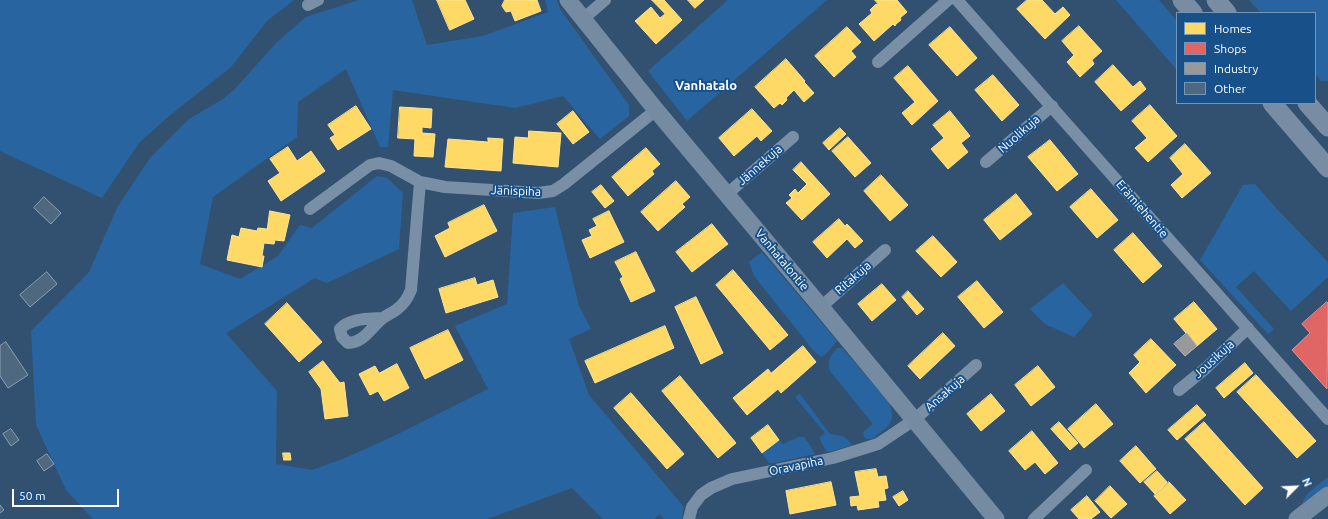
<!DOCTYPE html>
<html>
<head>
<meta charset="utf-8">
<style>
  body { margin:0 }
  #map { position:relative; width:1328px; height:519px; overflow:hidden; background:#325170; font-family:Ubuntu,sans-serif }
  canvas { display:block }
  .legend { position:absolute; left:1176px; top:12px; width:140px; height:92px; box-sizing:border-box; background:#18508a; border:1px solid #7496b9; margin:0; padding:5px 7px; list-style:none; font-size:12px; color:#fff }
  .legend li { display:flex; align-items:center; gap:8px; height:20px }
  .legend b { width:20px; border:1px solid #7496b9 }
  .north { position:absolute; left:1276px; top:467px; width:40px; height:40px; -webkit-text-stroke:3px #18508a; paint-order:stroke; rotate:66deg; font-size:11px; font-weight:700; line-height:16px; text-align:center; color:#fff }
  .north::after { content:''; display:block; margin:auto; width:14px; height:18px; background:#fff; clip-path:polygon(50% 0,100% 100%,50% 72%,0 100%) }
  .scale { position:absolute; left:12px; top:489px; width:107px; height:18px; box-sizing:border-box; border:2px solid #fff; border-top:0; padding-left:5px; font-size:12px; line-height:14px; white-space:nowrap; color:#fff; -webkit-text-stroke:3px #18508a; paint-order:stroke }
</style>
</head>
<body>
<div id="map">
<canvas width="1328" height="519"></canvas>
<ul class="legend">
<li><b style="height:11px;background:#ffd966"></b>Homes</li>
<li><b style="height:11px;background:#e06666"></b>Shops</li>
<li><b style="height:11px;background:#999"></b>Industry</li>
<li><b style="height:11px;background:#4e6880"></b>Other</li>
</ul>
<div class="north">N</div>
<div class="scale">50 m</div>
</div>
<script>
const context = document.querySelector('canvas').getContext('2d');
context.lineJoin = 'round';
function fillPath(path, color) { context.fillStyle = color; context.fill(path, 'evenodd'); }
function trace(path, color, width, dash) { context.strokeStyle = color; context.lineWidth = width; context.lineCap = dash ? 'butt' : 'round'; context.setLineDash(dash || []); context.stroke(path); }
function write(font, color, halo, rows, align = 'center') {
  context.font = font + ' Ubuntu,sans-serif'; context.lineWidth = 4; context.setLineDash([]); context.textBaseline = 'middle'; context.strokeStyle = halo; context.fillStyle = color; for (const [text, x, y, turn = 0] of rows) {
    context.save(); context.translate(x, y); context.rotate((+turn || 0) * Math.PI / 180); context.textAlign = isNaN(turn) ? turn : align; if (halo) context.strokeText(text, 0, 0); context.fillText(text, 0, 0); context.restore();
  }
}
fillPath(new Path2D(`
  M0,0h294l-27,21 -36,46 -62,49 -30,27 -37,55 -102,-47z
  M359,0h53l15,45 56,-9 65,-24 -3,-12h12l3,9 69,96v11l-29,23 -37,-43 -48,12 -122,-18 -5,57h-8l-34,-78 -48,33 -1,35 -84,60 -13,67 40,15 38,-23 22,-31 12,3 65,-52 10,2 16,15 -4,56 -72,34 -12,-5 -89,55 51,58 -1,73 36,6 33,-12 49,-22 94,-47 -33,-63 52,-22 6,-91 42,-6 24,99 12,23 -22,10 20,56 95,112 -2,12h-18l-4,-5 -6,5h-51l-31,-31 -85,31h-394l-27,-29 -30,-65 -5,-94 58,-59 29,-66 32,-48 39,-39 34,-20 11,-9 43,-48 29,-25z
  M728,0h99l-140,121 -39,-50z
  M1116,0h43l18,21v49z
  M1249,0h79v81h-7l-6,-7v-61h-54z
  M1255,184l21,24 52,54v15l-37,34 -37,-40 -18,16 38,42 -6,5 -68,-74 43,-75z
  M762,252l75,89 -11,13 -5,3 -8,-7 -59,-74 -5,-14z
  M1063,283l30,32 -19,22 -29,-13 -15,-15z
  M837,348h5l47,54c8,22 -1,24 -17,37h-4l-4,-2 -1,-5 10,-8 -43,-53c-4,-9 1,-16 7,-23z
  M800,394l30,40c11,1 16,2 22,11l-23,7 -3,-1 -7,-13 6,-5 -30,-36z
  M799,437h5l4,5 7,12 -42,9h-4l-7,-10 17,-13 4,4z
  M1328,477v9l-18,13 -9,5 7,-11z`), '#2865a0');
const homes = new Path2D(`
  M437,0h28l9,19 -24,11z
  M505,0h32l4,11 -26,10 -4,-10 -5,1 -4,-6z
  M652,0h12l18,20 -26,24 -21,-23 16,-14 9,11 5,-4z
  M688,0h16l-9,8z
  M875,0h22l10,12 -7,6 1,2 -5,4 -1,2 -2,-2 -19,17 -15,-17 13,-11 -2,-3 5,-5 2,-1 3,2z
  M1027,0h15l13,14 8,-7 7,8 -25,24 -28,-30z
  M1079,26l23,25 -10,9 2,4 -14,13 -13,-15 7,-7 -12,-14z
  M847,27l14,15 -10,9 5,6 -22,20 -19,-21z
  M950,27l27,31 -20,18 -28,-31z
  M786,59l19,22 -1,1 10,11 -10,9 -10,-12 -8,8 1,2 -5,5 -2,-2 -6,5 -19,-21z
  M1113,65l20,22 7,-6 6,8 -25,22 -26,-29z
  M908,66l30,35 -26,24 -10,-12 13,-11 -21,-24z
  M993,75l26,30 -17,16 -27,-31z
  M1150,105l27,31 -29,26 -13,-14 12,-10 -15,-17z
  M356,106l15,23 -33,21 -8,-12 5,-3 -7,-10z
  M400,107l32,2 -1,19 -9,-1v6l13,1 -2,23 -19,-1 1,-17 -17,-1z
  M752,109l20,22 -11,10 -4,-5 -23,20 -15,-18z
  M573,111l16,21 -16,12 -16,-20z
  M950,111l20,25 -9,7 7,9 -20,17 -17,-20 13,-11 -11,-13z
  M840,128l6,6 -17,16 -6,-7z
  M529,131l32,2 -3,34 -45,-4 2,-26 13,1z
  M848,137l23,26 -16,14 -23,-26z
  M488,138l15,1 -2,32 -56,-4 3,-28 40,3z
  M1050,140l28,34 -21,17 -29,-34z
  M1185,144l26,29 -29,25 -11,-13 12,-11 -13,-16z
  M288,147l9,14 14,-10 14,20 -44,30 -13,-20 12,-8 -10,-14z
  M646,148l14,16 -8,7 2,3 -26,22 -16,-19z
  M801,162l29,32 -28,26 -16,-17 6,-5 -3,-3 6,-6 3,4 9,-9 -14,-14z
  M881,175l27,30 -18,16 -26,-30z
  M676,181l14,16 -8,7 3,3 -27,24 -17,-19z
  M601,185l13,16 -9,7 -13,-16z
  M1091,189l27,31 -21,18 -27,-31z
  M1016,194l16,20 -32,26 -16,-20z
  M484,205l13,26 -52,26 -10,-21 15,-8 -2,-5z
  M270,211l20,4 -6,26 -9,-1 -1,4 -10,-1 -2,13h2l-2,11 -35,-7 5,-25 7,2 2,-9 16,3 1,-3 9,1z
  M609,211l15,31 -34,16 -8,-18 10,-4 -3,-6 8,-4 -4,-7z
  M839,219l6,7 2,-2 16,17 -8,7 -8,-9 -20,19 -14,-16z
  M712,224l16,20 -36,28 -16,-20z
  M1133,233l29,33 -19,17 -29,-33z
  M933,236l24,26 -16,15 -25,-26z
  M636,252l19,39 -24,11 -11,-23 3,-2 -8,-15z
  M733,270l55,65 -18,15 -54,-65z
  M475,278l2,7 16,-5 5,17 -52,16 -7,-24z
  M977,281l26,31 -19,16 -26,-31z
  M882,284l14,16 -24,21 -14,-17z
  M908,291l16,18 -7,6 -15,-18z
  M696,297l27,56 -22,11 -26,-57z
  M1194,302l23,27 -20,17 -23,-27z
  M287,303l35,39 -23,20 -34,-38z
  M665,326l9,22 -79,35 -10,-22z
  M448,330l15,30 -38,19 -15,-31z
  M943,333l12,13 -35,33 -12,-13z
  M1151,339l25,26 -30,28 -17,-20 11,-11 -6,-7z
  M803,346l13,16 -35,31 -3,-4 -31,26 -14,-17 35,-29 3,4z
  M323,361l17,22 4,-1 4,34 -23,3 -4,-30 -12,-17z
  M1245,363l8,10 -29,25 -8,-10z
  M397,364l12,24 -25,13 -6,-10 -8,4 -11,-21 16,-8 4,7z
  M1038,366l17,21 -24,19 -16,-21z
  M1256,375l60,66 -19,17 -60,-66z
  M680,376l56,67 -18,15 -56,-67z
  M631,393l53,61 -17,15 -53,-61z
  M991,394l14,17 -24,20 -14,-17z
  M1096,404l17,20 -29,24 -16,-19z
  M1197,405l9,10 -29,25 -9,-10z
  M1059,422l19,21 -8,7 -19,-21z
  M1204,422l59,66 -18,17 -60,-66z
  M768,425l11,15 -17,13 -11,-15z
  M1032,431l26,32 -13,11 -10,-12 -10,8 -16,-19z
  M1136,446l20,23 -16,14 -20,-22z
  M283,453h7l1,7h-7z
  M876,469l2,8 8,-1 2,12 -4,1 2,11 -8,1 1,6 -21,3 -1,-5 -6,1 -1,-9 10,-1 -5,-24z
  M1157,471l10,11 -12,12 -11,-12z
  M831,482l5,23 -46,9 -4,-23z
  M1169,482l17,18 -16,14 -16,-18z
  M1110,486l17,18 -16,14 -16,-17z
  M903,491l5,9 -9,6 -6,-9z
  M1087,496l13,16 -9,7h-12l-8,-9z`);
fillPath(homes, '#ffd966');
trace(homes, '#ffe494', 1);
const shops = new Path2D(`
  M1327,302l1,1 -1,86 -35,-39 18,-17 -8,-9z`);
fillPath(shops, '#e06666');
trace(shops, '#e99494', 1);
const industry = new Path2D(`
  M1187,333l10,13 -12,10 -11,-12z`);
fillPath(industry, '#999');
trace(industry, '#b8b8b8', 1);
const building = new Path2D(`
  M44,197l17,16 -10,11 -17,-16z
  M47,272l10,12 -27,23 -10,-12z
  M6,342l22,33 -20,13 -8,-12v-30z
  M11,429l8,11 -8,6 -8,-12z
  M47,454l7,10 -10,7 -7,-10z
  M0,505l4,5 -4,3z`);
fillPath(building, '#4e6880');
trace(building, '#8da0b3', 1);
trace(new Path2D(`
  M957,0l371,419
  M308,5l10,-5
  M583,19l22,-19
  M878,62l70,-62
  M986,162l66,-56
  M727,194l66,-57
  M310,209l60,-44 9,-2 12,3 29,16 25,5 93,6 15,-2 11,-7 92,-74
  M821,307l64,-57
  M383,318c-14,1 -33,0 -43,11l2,8 6,6c16,0 23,-16 35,-25 4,-3 9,-5 13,-8 7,-5 12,-12 15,-20l9,-108
  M1179,390l27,-22 42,-40
  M689,519l3,-12 9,-12 10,-7 21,-9 101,-21 45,-14 36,-24 62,-55
  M1034,519l52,-49`), '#798fa5', 12);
trace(new Path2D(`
  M568,0l88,110 165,197 175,212
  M1297,519l31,-24`), '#758ba1', 17);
trace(new Path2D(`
  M1182,0l11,13
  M1216,0l11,13
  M1272,103l56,65
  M1307,103l21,24`), '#788da3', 19);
write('12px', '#fff', '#18508a', [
  ["Nuolikuja",1019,134,-41],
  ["Jännekuja",760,165,-41],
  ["Jänispiha",516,191,2],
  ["Erämiehentie",1142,209,49],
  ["Vanhatalontie",782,260,50],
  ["Ritakuja",853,278,-41],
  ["Jousikuja",1214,359,-42],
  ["Ansakuja",945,393,-41],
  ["Oravapiha",796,466,-12]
]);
write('bold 13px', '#fff', '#18508a', [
  ["Vanhatalo",706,86]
]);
</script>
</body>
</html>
